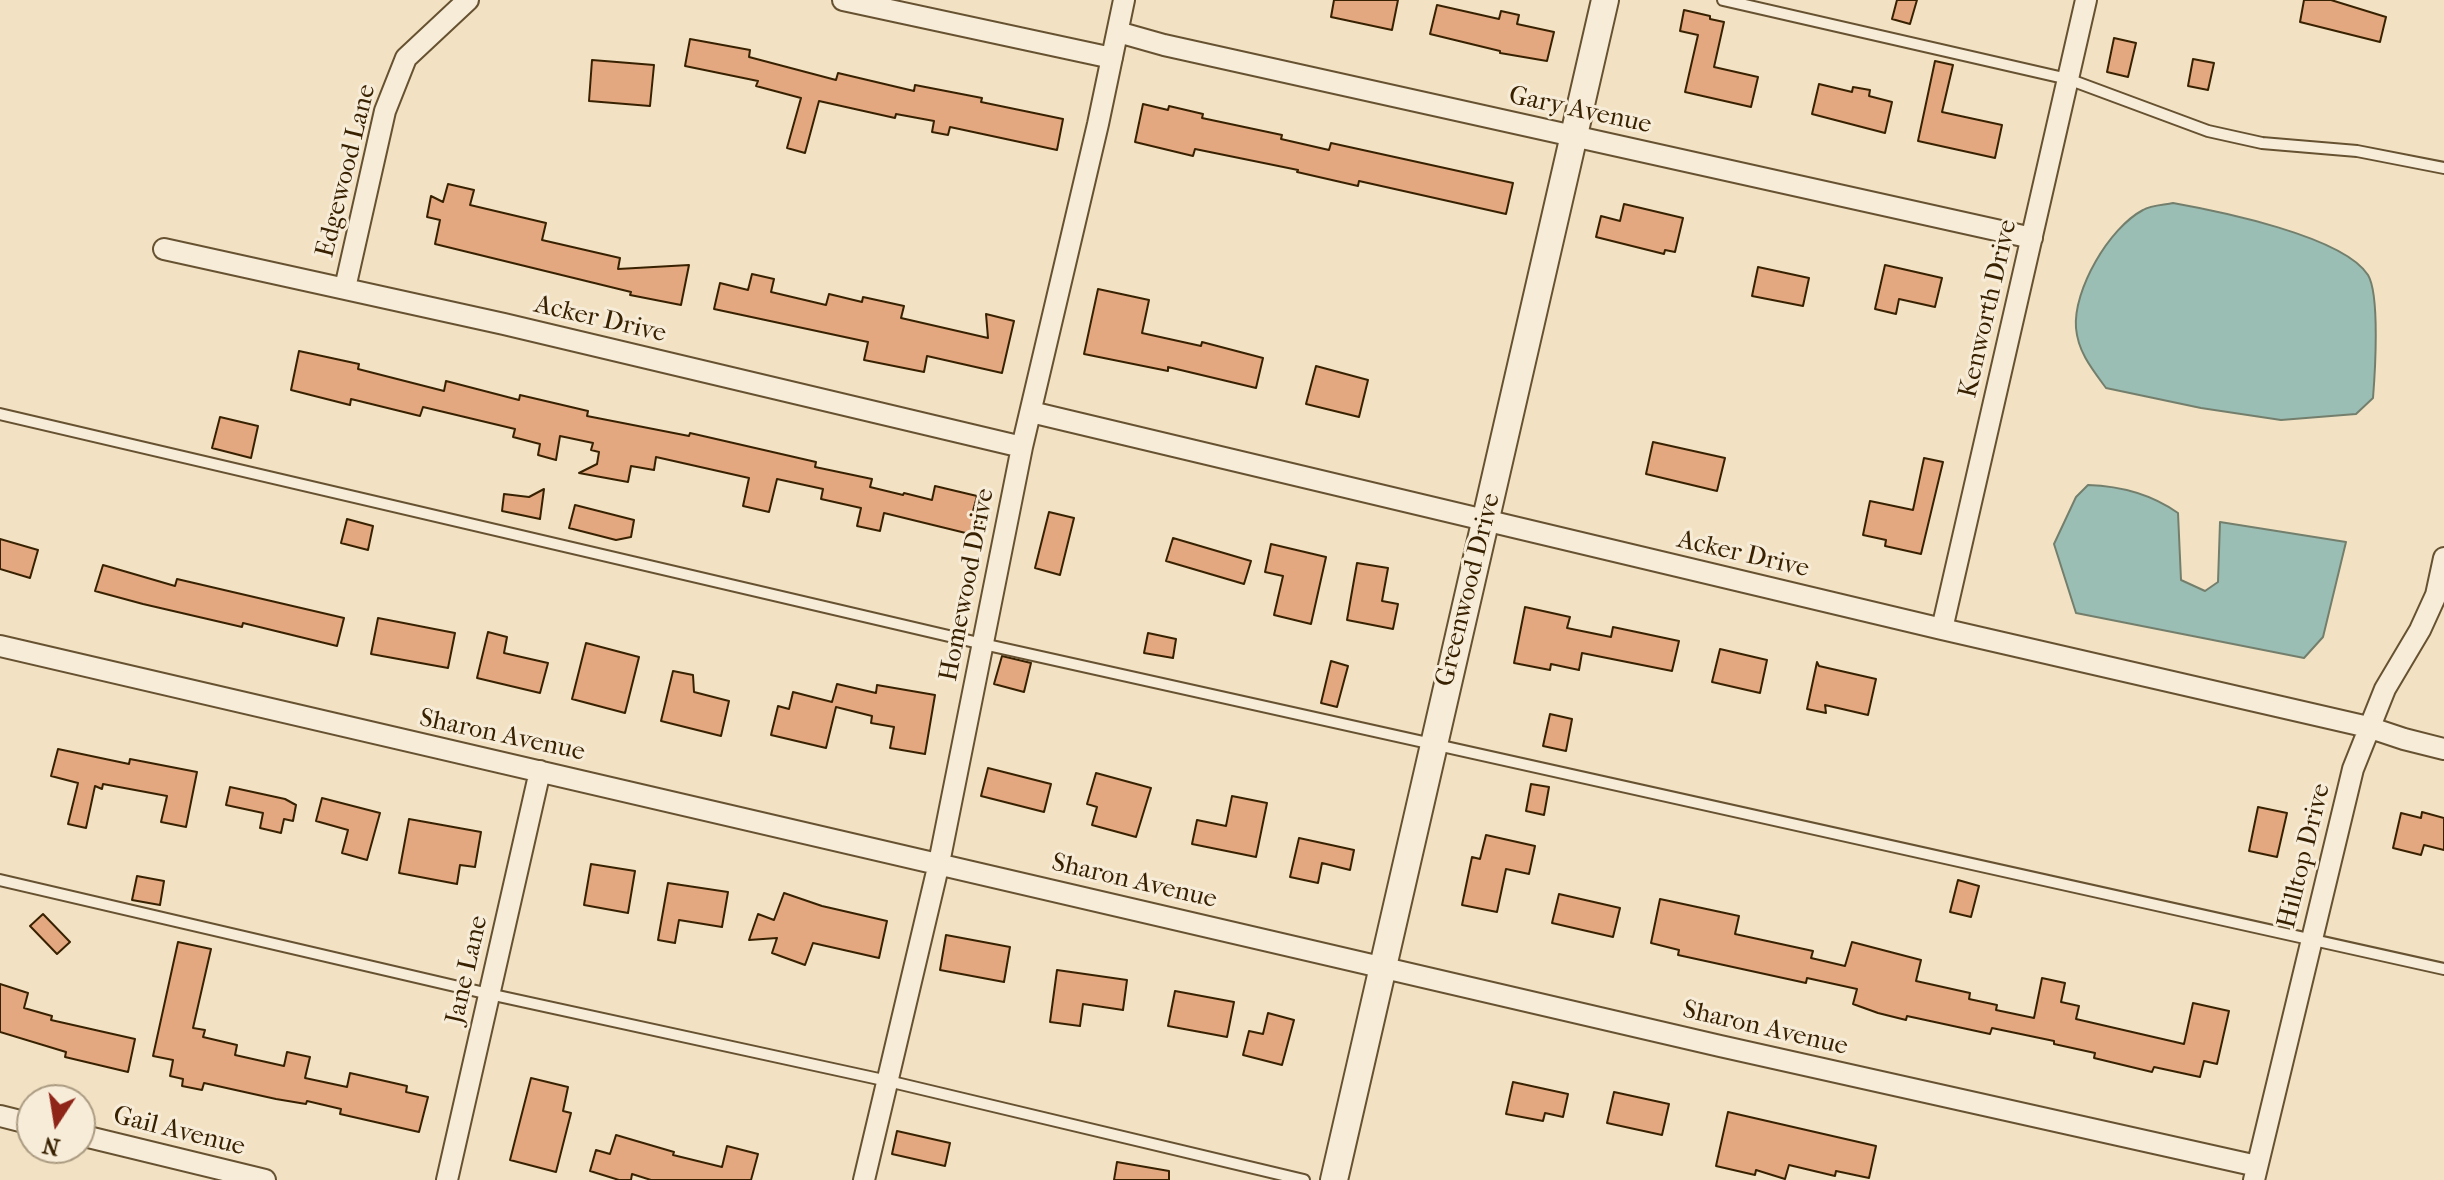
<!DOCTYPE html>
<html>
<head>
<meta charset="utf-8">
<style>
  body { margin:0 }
  #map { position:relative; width:2444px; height:1180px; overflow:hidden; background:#f2e2c3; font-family:"IM FELL French Canon",serif }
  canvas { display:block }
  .north { position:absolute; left:16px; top:1084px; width:80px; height:80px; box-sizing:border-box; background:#f7ecd8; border:2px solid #ab9b82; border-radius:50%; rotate:192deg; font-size:22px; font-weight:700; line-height:32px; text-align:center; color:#382100 }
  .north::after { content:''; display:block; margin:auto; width:28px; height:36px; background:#8f2418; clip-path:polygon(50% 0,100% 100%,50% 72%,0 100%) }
</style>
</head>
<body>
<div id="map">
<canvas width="2444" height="1180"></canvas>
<div class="north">N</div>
</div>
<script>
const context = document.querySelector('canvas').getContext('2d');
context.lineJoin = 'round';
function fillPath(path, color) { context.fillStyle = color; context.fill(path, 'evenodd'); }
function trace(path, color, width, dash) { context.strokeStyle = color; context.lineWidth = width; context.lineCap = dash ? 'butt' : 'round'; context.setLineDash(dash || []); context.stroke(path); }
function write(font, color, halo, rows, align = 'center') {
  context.font = font + ' "IM FELL French Canon",serif'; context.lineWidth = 6; context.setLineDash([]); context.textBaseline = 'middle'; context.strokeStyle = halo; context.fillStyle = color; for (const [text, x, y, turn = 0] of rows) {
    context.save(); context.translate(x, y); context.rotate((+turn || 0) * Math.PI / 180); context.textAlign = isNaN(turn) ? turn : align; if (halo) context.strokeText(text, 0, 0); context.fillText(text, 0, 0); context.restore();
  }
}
const water = new Path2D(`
  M2173,203c45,8 170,33 195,72 12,20 7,98 5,123l-17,16 -75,6 -80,-12 -95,-20c-14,-19 -28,-36 -30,-60 -3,-38 33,-100 67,-118 8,-5 20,-5 30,-7z
  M2088,485c32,1 63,9 90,28l3,67 24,11 13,-9 2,-60 126,20 -23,95 -19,21 -228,-45 -22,-69 22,-47z`);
fillPath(water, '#9bbeb4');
trace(water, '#737f6c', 2);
const building = new Path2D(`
  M1334,0h64l-6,30 -61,-13z
  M1897,0h20l-7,24 -18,-5z
  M2304,0h27l55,17 -6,25 -80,-20z
  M1437,5l62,14 2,-8 18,4 -2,9 37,8 -7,29 -47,-8v-2l-70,-17z
  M1684,10l26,6v3l14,3 -10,45 44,10 -7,30 -66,-15 13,-57 -18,-4z
  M2114,38l22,5 -8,34 -21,-5z
  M690,39l60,11 -1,7 87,23 2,-7 76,18 1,-6 67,13 -1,4 82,17 -6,31 -107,-23 -2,8 -16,-3 2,-11 -38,-7 -1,4 -76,-17 -14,52 -18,-5 14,-50 -45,-12 2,-5 -73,-15z
  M2193,59l21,4 -6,27 -20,-4z
  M592,60l62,5 -4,41 -61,-5z
  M1935,61l18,4 -11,47 60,13 -7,33 -77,-17z
  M1819,84l33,8 1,-5 17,3 -1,6 23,6 -7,31 -73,-19z
  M1143,104l25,6 1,-4 34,8 -1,4 80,17 -1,4 48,11 2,-7 182,40 -7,31 -147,-33 -1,5 -61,-14 1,-2 -103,-21 -2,7 -58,-14z
  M448,184l26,6 -4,15 76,18 -4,17 78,18 -2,11 71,-4 -8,40 -51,-10 1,-3 -196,-48 5,-24 -13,-3 4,-21 12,6z
  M1624,204l59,14 -8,34 -10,-2 -1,4 -68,-17 5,-21 19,5z
  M1885,265l57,13 -7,29 -36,-8 -3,15 -21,-5z
  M1758,267l51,11 -6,28 -51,-10z
  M752,274l22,5 -3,13 55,13 3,-11 33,8 1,-5 41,9 -3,12 87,20 -2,-24 28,7 -12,52 -75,-17 -3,16 -60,-12 4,-18 -154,-33 6,-26 28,7z
  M1098,289l51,11 -7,33 59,13 1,-4 61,16 -7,30 -88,-21v4l-84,-17z
  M299,351l60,13 -1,5 86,22 2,-10 73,19 1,-5 68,16 -1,5 102,20 1,-3 126,29 -1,5 57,12 -2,8 33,8 1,-2 28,7 3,-14 42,10 -4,15 11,2 -6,23 -94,-23 -4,18 -23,-5 4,-18 -40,-9 2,-10 -46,-10 -8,33 -26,-6 6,-28 -93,-21 -2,13 -23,-4 -3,16 -49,-9 18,-9 2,-12 -8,-2 2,-7 -33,-7 -4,24 -18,-5 2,-11 -27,-7 2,-8 -92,-22 -3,9 -69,-17 -1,6 -59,-15z
  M1316,366l52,14 -9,37 -53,-13z
  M220,417l38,9 -7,32 -39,-10z
  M1653,442l72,16 -8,33 -71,-17z
  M1924,458l19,4 -22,92 -36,-8 1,-6 -23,-5 7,-34 43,9z
  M544,489l-4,30 -38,-8 2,-17 25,3z
  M575,505l59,15 -3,17 -15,3 -47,-12z
  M1049,512l25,6 -14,57 -25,-7z
  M347,519l26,7 -5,24 -27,-7z
  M1173,538l78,23 -7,23 -78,-23z
  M0,539l38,11 -8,28 -30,-9z
  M1271,544l55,13 -15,67 -37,-9 9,-39 -18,-4z
  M1357,563l31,5 -6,33 16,3 -5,25 -46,-9z
  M103,565l72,21 2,-7 167,39 -7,28 -94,-23 -1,4 -99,-23 -48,-13z
  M1525,607l45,10 -3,11 44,9 2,-10 66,14 -7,30 -90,-18 -3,17 -28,-6 -1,6 -36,-7z
  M378,618l77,15 -7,35 -77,-14z
  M488,632l19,5 -3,16 44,10 -8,30 -63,-15z
  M1148,633l28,6 -3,19 -29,-5z
  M586,643l53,14 -14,56 -53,-14z
  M1720,649l47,11 -7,33 -48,-11z
  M1002,656l29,7 -7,29 -30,-8z
  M1331,661l17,5 -11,41 -16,-4z
  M1817,662l2,4 57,13 -8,36 -43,-10 1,8 -19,-4z
  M673,671l20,4 1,17 35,9 -8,35 -60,-15z
  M837,684l39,9 1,-8 58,10 -10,59 -35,-6 4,-21 -23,-4 1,-7 -36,-9 -10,41 -55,-13 7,-29 11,3 4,-17 39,10z
  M1550,714l22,5 -6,32 -23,-5z
  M58,749l71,15 1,-5 67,13 -11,55 -25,-5 6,-26 -64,-12 -1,5 -7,-3 -9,42 -18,-4 10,-41 -27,-7z
  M988,768l63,16 -7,28 -63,-16z
  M1096,773l55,15 -15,49 -44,-12 5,-18 -10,-3z
  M1531,784l18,3 -5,28 -18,-4z
  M230,787l55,12 11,6 -3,16 -9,-2 -3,14 -21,-5 3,-15 -37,-8z
  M1232,796l35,7 -11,54 -64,-13 5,-24 29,6z
  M322,798l58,15 -13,47 -25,-7 6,-23 -32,-9z
  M2258,807l29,6 -10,44 -28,-6z
  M2422,812l22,6v32l-20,-5 -3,10 -28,-7 8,-35 20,5z
  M409,819l72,13 -6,35 -15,-2 -3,19 -58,-11z
  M1486,835l49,11 -6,28 -23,-5 -9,43 -35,-7 10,-48 8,2z
  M1299,838l55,12 -4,20 -28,-7 -4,20 -28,-6z
  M591,864l44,7 -7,42 -44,-8z
  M137,876l27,5 -4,24 -28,-5z
  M1958,880l21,6 -8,31 -21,-5z
  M668,883l60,9 -6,35 -43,-7 -4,23 -17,-3z
  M784,893l38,13 65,15 -8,37 -66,-15 -8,22 -33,-12 5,-15 -28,2 9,-26 16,6z
  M1559,894l61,14 -7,29 -61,-14z
  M1660,899l79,17 -4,18 78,17 -2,7 34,8 7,-24 69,18 -5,21 54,12 -1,6 28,6 -1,5 38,8 8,-40 23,5 -4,19 18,4 -3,13 108,25 9,-41 36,8 -12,53 -13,-3 -4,16 -46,-10 -2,5 -58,-14 1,-5 -41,-9v-3l-62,-13 -2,6 -83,-18 -1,4 -28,-7 -25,-9 4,-15 -50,-11 -1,5 -128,-28 1,-5 -28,-7z
  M43,914l27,28 -13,12 -27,-28z
  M946,935l64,12 -6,35 -64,-12z
  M178,942l33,7 -18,79 12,2 -2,7 34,8 -2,10 49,11 3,-14 23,5 -5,21 42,9 3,-14 57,13 -1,6 22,5 -9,35 -79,-18 1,-5 -34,-8 -1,3 -30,-5 -72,-16 -2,7 -20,-4 1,-7 -13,-3 3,-16 -20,-4z
  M1057,970l70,10 -4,30 -40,-6 -3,22 -30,-4z
  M0,984l28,9 -4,15 28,8 -1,4 84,19 -7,33 -63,-15 1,-5 -66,-20z
  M1175,991l59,11 -7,35 -59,-11z
  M1268,1013l26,7 -12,45 -39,-10 6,-24 14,3z
  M531,1078l37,9 -5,24 8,2 -15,59 -46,-12z
  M1513,1082l55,12 -5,23 -18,-4 -2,8 -37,-7z
  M1614,1092l55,12 -7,31 -55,-12z
  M1728,1112l148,34 -7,32 -33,-7 -1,5 -46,-11 -4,14 -29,-9 -1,5 -39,-9z
  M897,1131l53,12 -5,23 -53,-12z
  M616,1135l58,17 -1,3 49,12 5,-21 31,8 -7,26h-100l-19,-6 -1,6h-12l-29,-9 6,-21 14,4z
  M1117,1162l52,9v9h-55z`);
fillPath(building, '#e3a87f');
trace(building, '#382100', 2);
const service = new Path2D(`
  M1723,0l345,79 140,52 54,12 95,8 87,17
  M0,414l983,230 1461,325
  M0,880l489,114 399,87 416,99`);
const minor = new Path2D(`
  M843,0l269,58
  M1118,32l46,13 868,193
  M164,249l340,75 518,123
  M345,288l40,-177 21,-53 62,-58
  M1031,412l911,217 426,98 36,12 40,10
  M1942,629l144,-629
  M0,646l1720,400 537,120
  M0,1116l32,8
  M80,1135l185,45
  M447,1180l93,-409
  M864,1180l75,-317 83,-416 76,-323 26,-124
  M2254,1180l99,-411 32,-80 35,-59 16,-35 8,-37`);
const tertiary = new Path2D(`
  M1334,1180l271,-1180`);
trace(service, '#665131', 14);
trace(minor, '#665131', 24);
trace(tertiary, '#665131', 30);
trace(service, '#f7ecd8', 10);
trace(minor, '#f7ecd8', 20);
trace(tertiary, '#f7ecd8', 26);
write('26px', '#382100', '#f7ecd8', [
  ["Gary Avenue",1580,111,12],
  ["Edgewood Lane",347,171,-76],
  ["Kenworth Drive",1989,309,-77],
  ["Acker Drive",600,320,13],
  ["Acker Drive",1743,555,13],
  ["Homewood Drive",968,585,-79],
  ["Greenwood Drive",1469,590,-76],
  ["Sharon Avenue",502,736,12],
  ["Hilltop Drive",2305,856,-76],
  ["Sharon Avenue",1134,882,13],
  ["Jane Lane",468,970,-77],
  ["Sharon Avenue",1765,1029,13],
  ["Gail Avenue",179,1132,14]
]);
</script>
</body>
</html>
